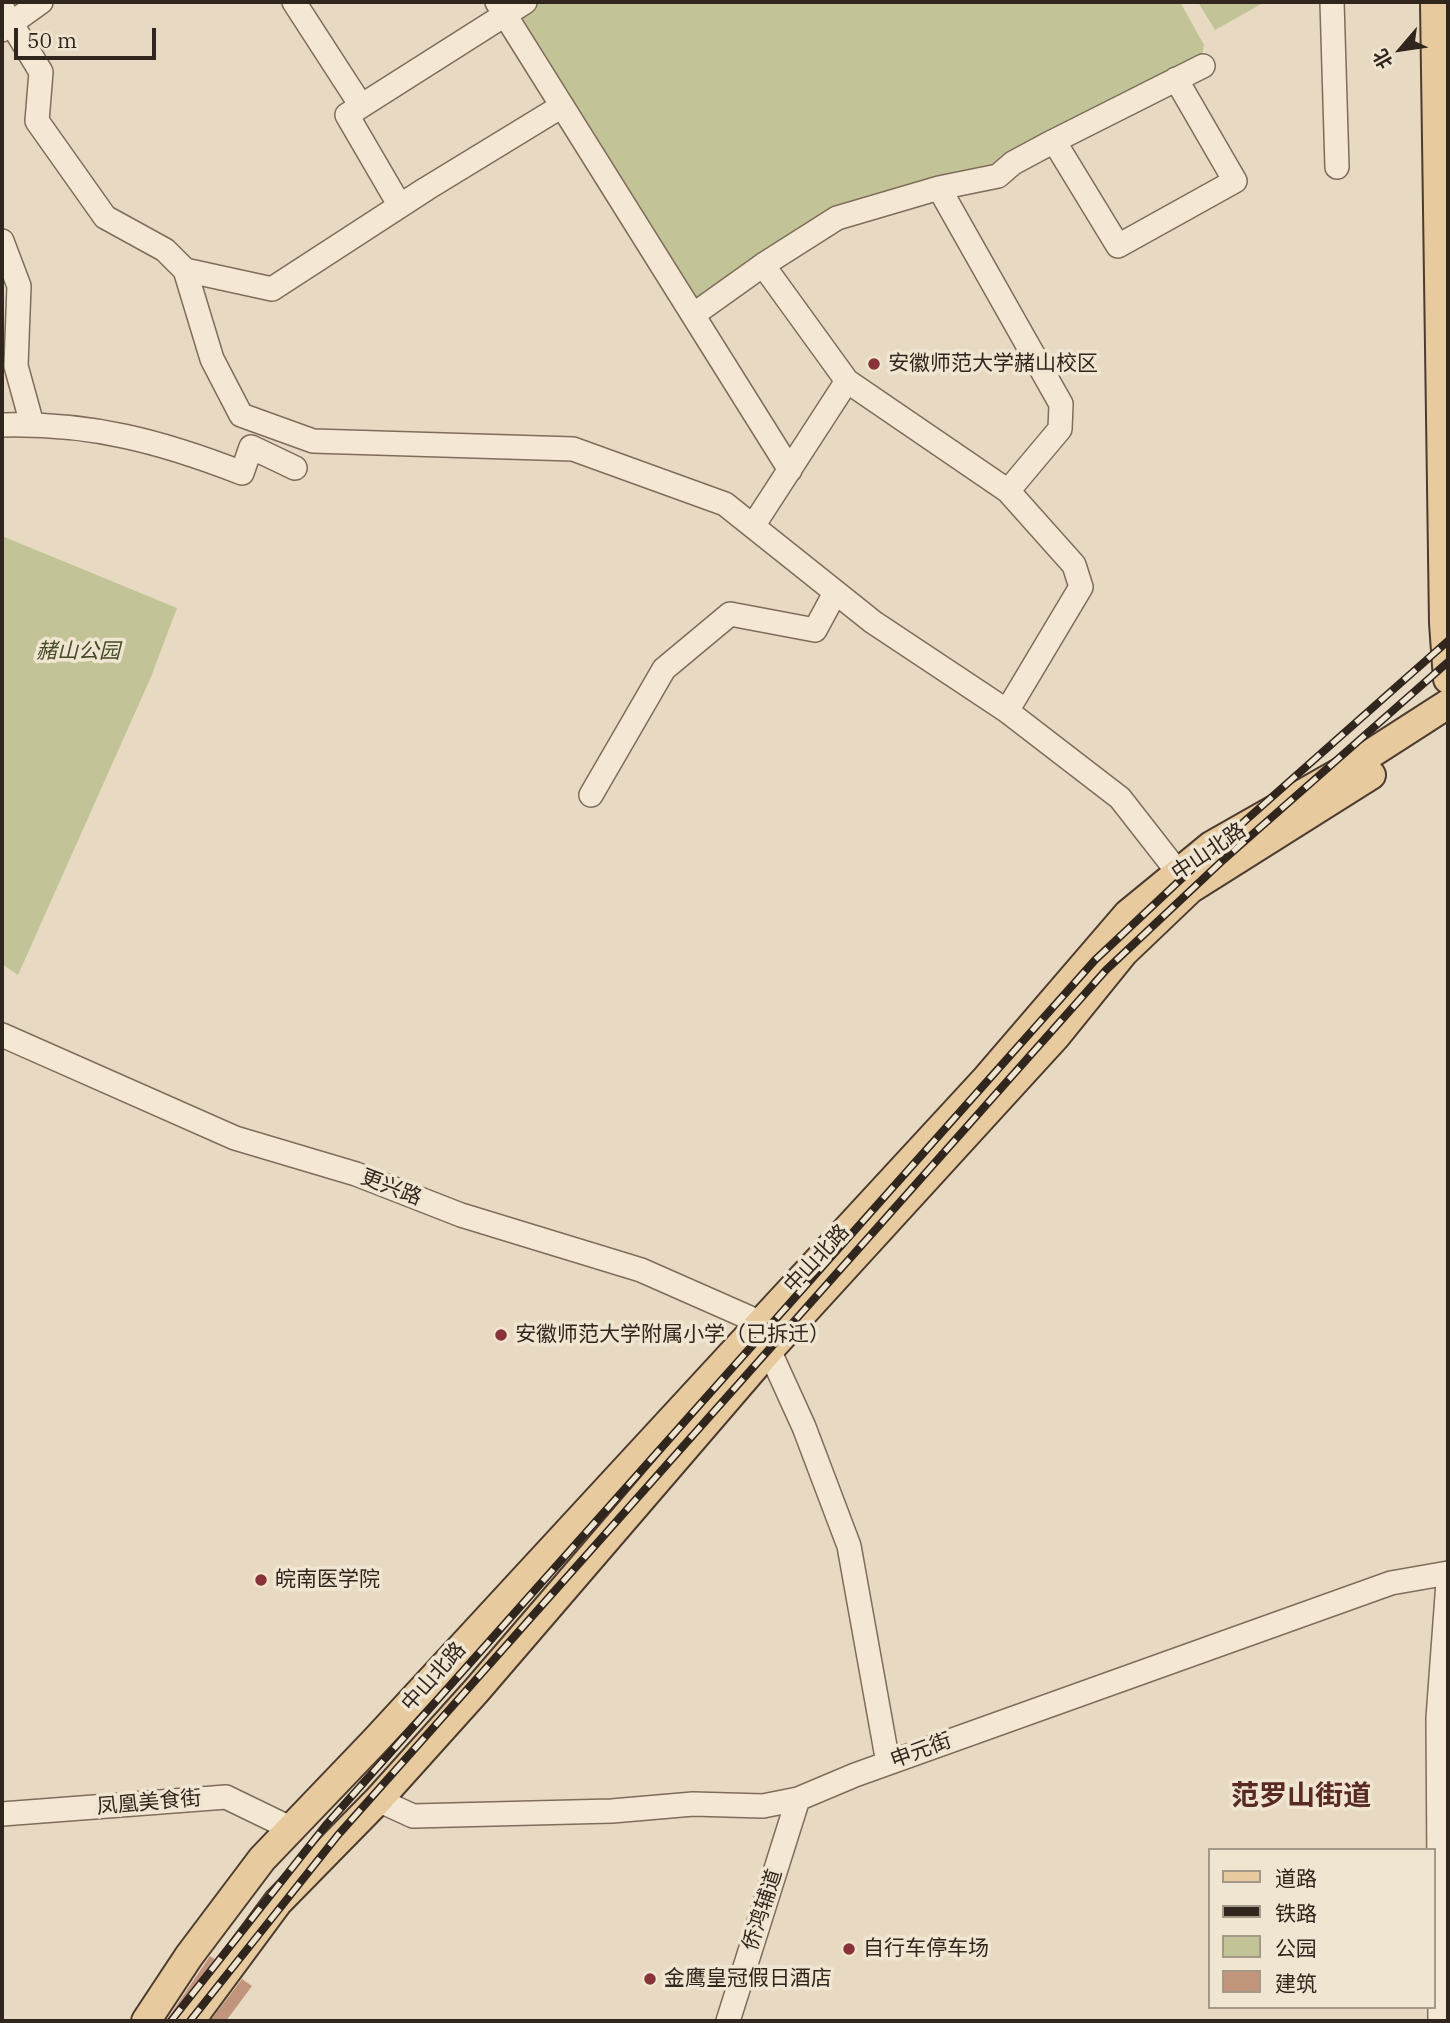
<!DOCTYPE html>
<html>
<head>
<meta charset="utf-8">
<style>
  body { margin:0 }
  #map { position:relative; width:1450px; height:2023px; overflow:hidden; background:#e8dac2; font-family:"IBM Plex Serif","Noto Sans SC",serif }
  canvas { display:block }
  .frame { position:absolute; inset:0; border:4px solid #31261e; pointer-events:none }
  .legend { position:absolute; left:1208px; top:1848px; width:228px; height:161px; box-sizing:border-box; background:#f0e5d1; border:2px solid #a49989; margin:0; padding:9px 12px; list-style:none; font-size:21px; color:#31261e }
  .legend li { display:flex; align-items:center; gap:14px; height:35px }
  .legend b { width:35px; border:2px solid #a49989 }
  .north { position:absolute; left:1366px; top:14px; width:70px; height:70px; -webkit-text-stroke:5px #f0e5d1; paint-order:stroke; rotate:241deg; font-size:19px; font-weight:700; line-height:28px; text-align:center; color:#31261e }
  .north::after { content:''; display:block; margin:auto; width:24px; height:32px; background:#31261e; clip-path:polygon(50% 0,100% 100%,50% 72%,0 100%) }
  .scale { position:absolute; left:14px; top:28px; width:142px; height:32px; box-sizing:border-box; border:4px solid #31261e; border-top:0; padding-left:9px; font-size:21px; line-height:24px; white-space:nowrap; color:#31261e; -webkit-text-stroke:5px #f0e5d1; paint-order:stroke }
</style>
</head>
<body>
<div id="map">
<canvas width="1450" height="2023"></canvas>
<div class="frame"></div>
<ul class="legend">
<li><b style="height:9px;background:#e7cb9e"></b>道路</li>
<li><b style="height:9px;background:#31261e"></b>铁路</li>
<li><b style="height:19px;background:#c2c498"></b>公园</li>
<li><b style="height:19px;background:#c1957c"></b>建筑</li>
</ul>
<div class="north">北</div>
<div class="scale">50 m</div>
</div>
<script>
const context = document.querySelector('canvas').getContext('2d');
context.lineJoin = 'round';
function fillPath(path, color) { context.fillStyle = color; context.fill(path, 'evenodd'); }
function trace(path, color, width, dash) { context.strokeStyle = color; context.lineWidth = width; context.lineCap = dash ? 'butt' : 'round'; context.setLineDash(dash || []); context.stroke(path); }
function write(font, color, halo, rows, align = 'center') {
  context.font = font + ' "IBM Plex Serif","Noto Sans SC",serif'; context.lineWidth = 7; context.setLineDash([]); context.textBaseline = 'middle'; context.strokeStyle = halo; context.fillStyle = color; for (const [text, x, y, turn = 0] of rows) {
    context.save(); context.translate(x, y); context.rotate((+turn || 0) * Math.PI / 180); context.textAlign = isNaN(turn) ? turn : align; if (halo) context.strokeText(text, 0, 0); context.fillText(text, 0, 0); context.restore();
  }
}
fillPath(new Path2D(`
  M525,2h655l24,43 -3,16 -188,102 -176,55 -144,97 -188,-301z
  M1198,2h67l-50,28z
  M2,536l175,72 -26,69 -133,298 -16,-11z`), '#c2c498');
fillPath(new Path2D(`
  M210,1956l5,3 -38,52 -3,10h-8z
  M242,1979l10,7 -26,35h-16z`), '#c1957c');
const minor = new Path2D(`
  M294,2l66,102
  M497,2l293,468
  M1332,2l5,165
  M2,8l39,64 -4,49 68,96 60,33 20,20 87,19 154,-100 136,-83
  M2,30l39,-28
  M1054,141l64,105 117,-65 -59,-102
  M939,188l122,216 -1,25 -52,62 66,74 7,22 -74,124
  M400,206l-53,-91 178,-113
  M2,241l17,45 -3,80 16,58
  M763,265l84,116 161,110
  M185,270l27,89 29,56 72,26 260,8 152,55 148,118 134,89 113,87 57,73
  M693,315l70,-50 74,-47 102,-30 59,-12 15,-13 41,-22 149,-75
  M2,425c89,-2 158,16 240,48l9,-26 44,21
  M753,526l94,-145
  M591,795l73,-126 66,-55 85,16 20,-37
  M2,1035l233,103 121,36 105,41 180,55 118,52 15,12
  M769,1350l35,77 45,119 39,217
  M378,1800l35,16 199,-5 81,-7 70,2 35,-7 57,-24 536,-192 57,-10
  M2,1814l224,-17 64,31
  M728,2021l70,-222
  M1440,2021l-2,-303 10,-136`);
const major = new Path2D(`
  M1435,2l9,621 4,56
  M146,2021l43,-65 73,-97 113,-118 612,-663 141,-164 83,-68 139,-79 98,-63
  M190,2021l88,-119 100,-102 98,-109 293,-341 287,-314 68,-84 66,-63 181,-114`);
trace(minor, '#7f6c5b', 26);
trace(major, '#4d3b2f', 32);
trace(minor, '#f4e8d4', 23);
trace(major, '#e7cb9e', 28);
const rail = new Path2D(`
  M171,2021l155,-196 769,-865 116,-109 237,-210
  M190,2021l148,-186 768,-865 115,-108 227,-200`);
trace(rail, '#31261e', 8);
trace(rail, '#f0e5d1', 5, [16]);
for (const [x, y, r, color] of [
  [874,364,7,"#873339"],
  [501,1335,7,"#873339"],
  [261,1580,7,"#873339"],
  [849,1949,7,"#873339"],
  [650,1979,7,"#873339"]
]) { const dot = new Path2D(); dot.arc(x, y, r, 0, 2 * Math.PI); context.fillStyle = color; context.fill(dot); trace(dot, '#f0e5d1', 2.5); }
write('21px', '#31261e', '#f0e5d1', [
  ["安徽师范大学赭山校区",888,364],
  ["安徽师范大学附属小学（已拆迁）",515,1335],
  ["皖南医学院",275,1580],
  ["自行车停车场",863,1949],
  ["金鹰皇冠假日酒店",664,1979]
], 'left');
write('italic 21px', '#444b27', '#f0e5d1', [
  ["赭山公园",78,652]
]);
write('21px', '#31261e', '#f0e5d1', [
  ["中山北路",1209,852,-34],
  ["更兴路",391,1188,21],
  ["中山北路",817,1259,-47],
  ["中山北路",434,1677,-48],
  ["申元街",921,1751,-20],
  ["凤凰美食街",149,1803,-5],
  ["侨鸿辅道",763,1910,-72]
]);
write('bold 28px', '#582a23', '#f0e5d1', [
  ["范罗山街道",1301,1797]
]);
</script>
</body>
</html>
